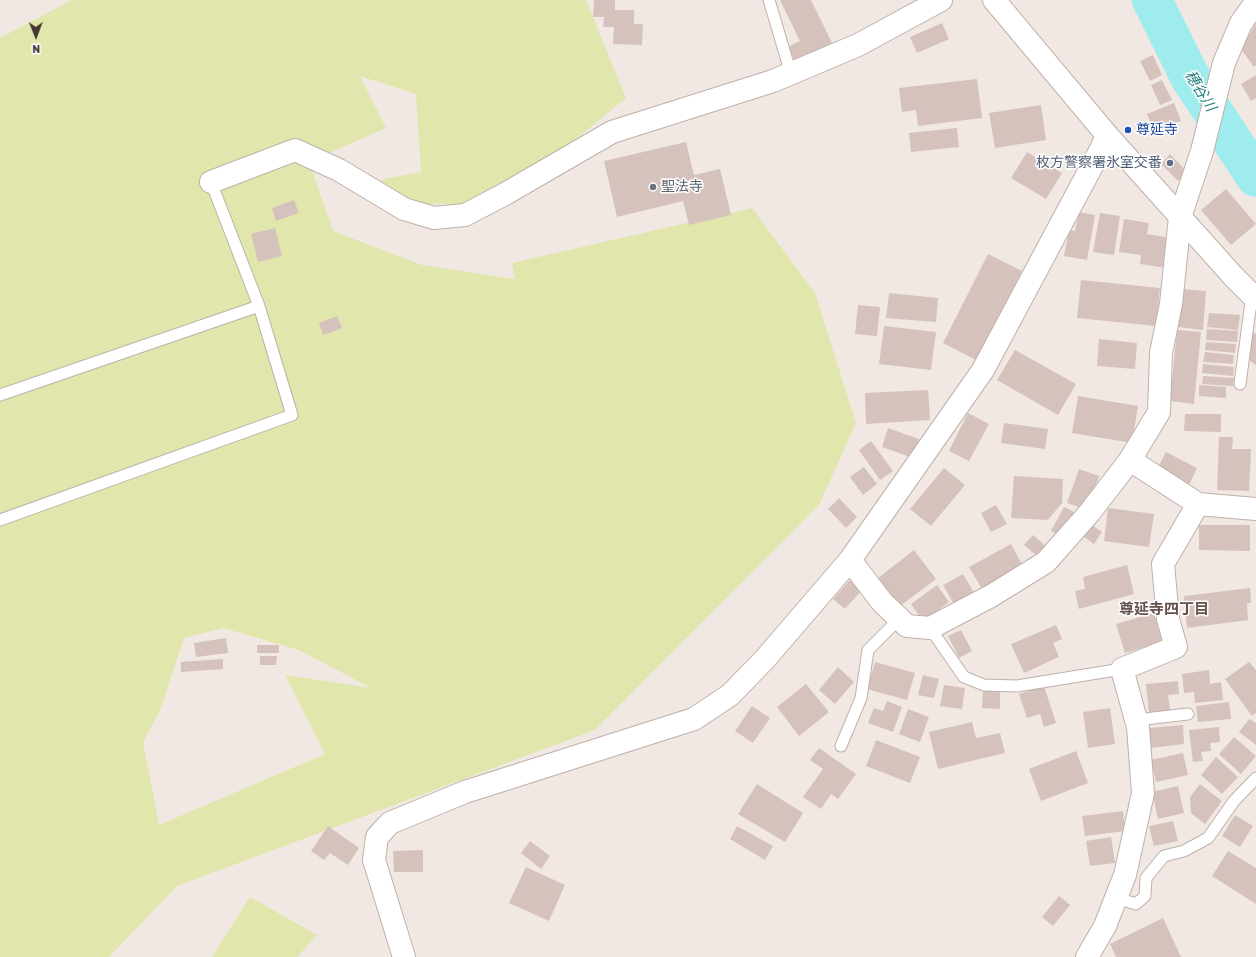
<!DOCTYPE html>
<html>
<head>
<meta charset="utf-8">
<style>
  body { margin:0 }
  #map { position:relative; width:1256px; height:957px; overflow:hidden; background:#f1e8e3; font-family:Rubik,sans-serif }
  canvas { display:block }
  .north { position:absolute; left:16px; top:16px; width:40px; height:40px; -webkit-text-stroke:3px #fff; paint-order:stroke; rotate:179deg; font-size:11px; font-weight:700; line-height:16px; text-align:center; color:#433733 }
  .north::after { content:''; display:block; margin:auto; width:14px; height:18px; background:#433733; clip-path:polygon(50% 0,100% 100%,50% 72%,0 100%) }
</style>
</head>
<body>
<div id="map">
<canvas width="1256" height="957"></canvas>
<div class="north">N</div>
</div>
<script>
const context = document.querySelector('canvas').getContext('2d');
context.lineJoin = 'round';
function fillPath(path, color) { context.fillStyle = color; context.fill(path, 'evenodd'); }
function trace(path, color, width, dash) { context.strokeStyle = color; context.lineWidth = width; context.lineCap = dash ? 'butt' : 'round'; context.setLineDash(dash || []); context.stroke(path); }
function write(font, color, halo, rows, align = 'center') {
  context.font = font + ' Rubik,"Noto Sans JP",sans-serif'; context.lineWidth = 3; context.setLineDash([]); context.textBaseline = 'middle'; context.strokeStyle = halo; context.fillStyle = color; for (const [text, x, y, turn = 0] of rows) {
    context.save(); context.translate(x, y); context.rotate((+turn || 0) * Math.PI / 180); context.textAlign = isNaN(turn) ? turn : align; if (halo) context.strokeText(text, 0, 0); context.fillText(text, 0, 0); context.restore();
  }
}
fillPath(new Path2D(`
  M72,0h514l40,98 -129,106h-88l-29,-24 41,-8 -5,-78 -56,-18 26,52 -77,34 24,69 89,34 93,14 -3,-16 240,-55 63,85 41,130 -37,82 -224,225 -418,156 -68,71h-109v-919zM223,628l76,22 72,38 -86,-13 40,79 -166,71 -16,-83 17,-31 24,-73z
  M250,897l67,38 -20,22h-85z`), '#e1e6ac');
trace(new Path2D(`
  M1152,0l38,77 66,100`), '#9fecee', 40);
fillPath(new Path2D(`
  M594,0h21v10h19v14h9l-1,21 -29,-1 1,-17h-11l1,-10h-11z
  M780,0h31l21,43 -37,18 -7,-14 12,-6z
  M942,23l7,16 -32,14 -7,-16z
  M1256,23v42l-2,2 -13,-18z
  M1153,55l9,20 -12,6 -10,-20z
  M1256,75v23l-5,3 -10,-17z
  M977,79l5,39 -64,8 -2,-16 -14,2 -3,-24z
  M1162,80l10,20 -12,5 -9,-20z
  M1174,103l7,18 -27,10 -7,-17z
  M1041,105l5,35 -51,8 -6,-35z
  M957,128l2,19 -48,5 -2,-19z
  M686,142l8,33 26,-6 11,46 -42,10 -6,-24 -66,16 -13,-56z
  M1027,152l35,21 -16,26 -35,-21z
  M1170,154l17,18 -9,9 -17,-17z
  M1226,189l30,35 -25,21 -30,-35z
  M294,200l5,13 -23,8 -4,-13z
  M1079,212l16,3 -8,45 -23,-4 5,-26 6,1z
  M1100,213l20,3 -6,39 -21,-3z
  M1124,219l25,4 -2,11 24,4 -5,30 -26,-4 1,-9 -22,-3z
  M275,228l7,28 -24,6 -7,-28z
  M988,254l34,17 -46,89 -33,-17z
  M1081,280l79,8 -4,38 -79,-8z
  M1182,289l24,2 -3,39 -25,-3z
  M889,293l49,5 -2,24 -50,-4z
  M858,305l22,2 -3,29 -22,-2z
  M1209,313l31,2 -2,15 -31,-3z
  M337,316l5,12 -19,7 -4,-12z
  M884,326l52,6 -5,38 -52,-6z
  M1207,329l31,2 -1,11 -31,-2z
  M1177,330l24,2 -7,72 -24,-3z
  M1253,332l3,2v31l-7,-5z
  M1099,339l38,4 -2,26 -38,-3z
  M1206,342l30,2 -1,9 -30,-3z
  M1015,350l61,34 -18,31 -61,-35z
  M1205,352l29,3 -1,9 -30,-2z
  M1203,364l31,3 -1,9 -31,-3z
  M1203,376l31,2 -1,8 -31,-2z
  M1199,385l27,2v11l-27,-2z
  M928,390l2,30 -64,4 -1,-31z
  M1078,396l60,10 -6,37 -60,-10z
  M968,413l21,11 -20,37 -20,-10z
  M1185,414h36v18l-37,-1z
  M1004,423l44,6 -3,20 -44,-6z
  M888,428l31,11 -6,19 -31,-11z
  M1219,437h14l-1,12h19l-2,42 -32,-1z
  M871,441l22,30 -13,9 -21,-30z
  M1166,452l31,16 -9,19 -32,-16z
  M864,467l13,17 -14,11 -13,-18z
  M944,468l21,17 -34,41 -21,-17z
  M1079,469l20,7 -12,34 -20,-7z
  M1014,476l49,3 -1,24 -14,17 -37,-2z
  M839,498l18,19 -11,11 -18,-19z
  M996,505l11,19 -16,8 -10,-19z
  M1064,507l12,6 -14,24 -11,-6z
  M1108,508l46,6 -5,33 -45,-6z
  M1092,525l10,7 -8,12 -10,-7z
  M1199,525h51v26l-51,-1z
  M1033,535l15,13 -9,10 -15,-13z
  M1011,544l12,22 -41,23 -13,-22z
  M914,550l22,29 -36,27 -22,-28z
  M1127,565l7,29 -55,15 -4,-18 10,-2 -2,-12z
  M963,574l13,22 -20,12 -13,-23z
  M850,580l12,10 -17,19 -12,-10z
  M937,585l12,17 -26,19 -12,-17z
  M1250,588l1,15h-4l1,17 -61,8 -3,-32z
  M1154,613l8,29 -37,11 -9,-29z
  M1056,625l6,14 -9,4 6,14 -35,16 -13,-29z
  M961,630l11,21 -13,7 -11,-22z
  M226,638l2,15 -32,4 -2,-14z
  M257,645h22v8h-22z
  M260,656h17l-1,9h-16z
  M223,659v10l-42,3v-10z
  M875,662l40,11 -8,27 -40,-11z
  M1249,662l7,8v43l-4,3 -27,-37z
  M838,667l16,15 -19,22 -16,-14z
  M1209,670l1,14 11,-2 2,18 -28,3 -1,-11 -10,1 -2,-19z
  M923,675l16,4 -5,19 -16,-3z
  M1178,681l1,13 -11,1 2,15 -21,3 -3,-29z
  M806,684l23,28 -30,24 -22,-29z
  M944,685l21,3 -3,21 -22,-3z
  M1044,686l12,37 -12,4 -4,-13 -13,4 -8,-24z
  M983,689l17,1v19l-18,-1z
  M887,701l15,6 -9,25 -25,-9 6,-15 9,3z
  M1229,702l2,17 -33,3 -2,-16z
  M752,706l18,12 -17,25 -18,-12z
  M1110,708l5,36 -27,4 -5,-36z
  M908,709l21,8 -9,25 -21,-8z
  M1249,719l7,4v22l-17,-13z
  M972,722l4,16 24,-5 5,20 -67,16 -9,-37z
  M1183,725l1,19 -33,4 -2,-20z
  M1219,727l1,15 -10,1 1,8 -10,1 2,9 -10,1 -4,-32z
  M1234,737l22,19 -15,18 -22,-20z
  M876,740l44,17 -10,26 -44,-17z
  M819,748l37,26 -18,25 -7,-5 -10,15 -18,-12 20,-28 -13,-9z
  M1076,751l12,32 -47,18 -12,-32z
  M1183,753l5,22 -32,7 -5,-22z
  M1216,757l22,20 -16,17 -21,-19z
  M757,784l46,29 -18,29 -47,-28z
  M1200,784l22,17 -17,23 -14,-11 -1,-16z
  M1178,786l6,27 -26,6 -6,-27z
  M1123,811l2,20 -40,5 -3,-20z
  M1235,815l18,11 -13,21 -18,-11z
  M1173,821l5,20 -24,5 -5,-20z
  M328,826l31,22 -11,17 -18,-12 -6,7 -13,-9z
  M737,826l36,20 -8,14 -35,-21z
  M1111,837l4,26 -25,3 -4,-25z
  M530,841l20,15 -9,13 -20,-16z
  M423,850v22h-29l-1,-21z
  M1228,851l28,17v36l-44,-28z
  M526,867l39,18 -16,36 -40,-18z
  M1059,896l11,9 -17,21 -11,-9z
  M1163,918l18,39h-65l-6,-13z`), '#d6c2bc');
const service = new Path2D(`
  M769,0l22,74
  M1240,384l12,-89
  M0,395l259,-89
  M0,520l292,-105 -33,-109 -48,-124
  M930,628l34,49 20,8 33,1 105,-17
  M1136,720l52,-6
  M841,746l20,-48 7,-48 32,-32
  M1116,898l20,6 9,-8 1,-18 18,-22 20,-5 24,-13 26,-37 22,-23`);
const minor = new Path2D(`
  M1256,2l-15,21 -17,40 -22,88 -22,66 -9,87 -10,49 -2,59 -29,48 68,44 58,5
  M211,182l84,-32 44,20 65,39 30,9 31,-3 40,-21 107,-62 161,-51 85,-36 83,-45
  M850,560l32,42 25,24 23,2 61,-32 55,-34 44,-50 40,-52
  M404,957l-30,-97 3,-23 13,-14 75,-31 229,-73 36,-24 35,-36 85,-99 133,-190 118,-221 6,-14
  M1087,957l18,-31 20,-51 18,-82 -5,-66 -16,-58 54,-22 -8,-28 -5,-55 35,-60`);
const tertiary = new Path2D(`
  M994,0l113,135 126,141 23,23`);
trace(service, '#bfb0a9', 13);
trace(minor, '#bfb0a9', 24);
trace(tertiary, '#bfb0a9', 24);
trace(service, '#fff', 11);
trace(minor, '#fff', 22);
trace(tertiary, '#fff', 22);
for (const [x, y, r, color] of [
  [1128,130,4,"#1a4fb4"],
  [1170,163,4,"#5c6f8a"],
  [653,187,4,"#6b7280"]
]) { const dot = new Path2D(); dot.arc(x, y, r, 0, 2 * Math.PI); context.fillStyle = color; context.fill(dot); trace(dot, '#fff', 1.5); }
write('14px', '#164399', '#fff', [
  ["尊延寺",1136,130]
], 'left');
write('14px', '#4e5e75', '#fff', [
  ["枚方警察署氷室交番",1162,163]
], 'right');
write('14px', '#5b616d', '#fff', [
  ["聖法寺",661,187]
], 'left');
write('italic 15px', '#288185', '#fff', [
  ["穂谷川",1200,91,58]
]);
write('bold 15px', '#66514b', '#fff', [
  ["尊延寺四丁目",1164,610]
]);
</script>
</body>
</html>
